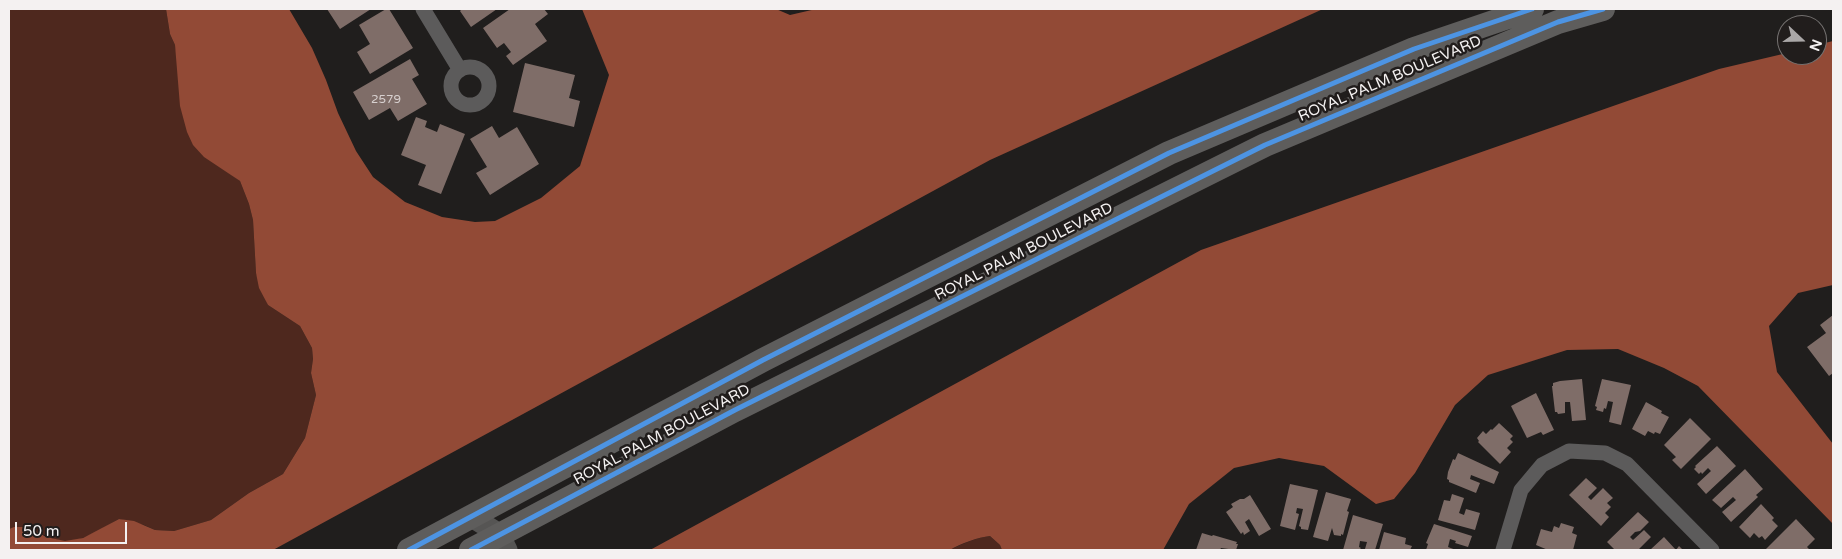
<!DOCTYPE html>
<html>
<head>
<meta charset="utf-8">
<style>
  body { margin:0 }
  #map { position:relative; width:1842px; height:559px; overflow:hidden; background:#201e1d; font-family:"Varela Round",sans-serif }
  canvas { display:block }
  .frame { position:absolute; inset:0; border:10px solid #f4f1f1; pointer-events:none }
  .north { position:absolute; left:1777px; top:15px; width:50px; height:50px; box-sizing:border-box; background:#211d1c; border:1px solid #757271; border-radius:50%; rotate:111deg; font-size:14px; font-weight:700; line-height:20px; text-align:center; color:#f4f1f1 }
  .north::after { content:''; display:block; margin:auto; width:18px; height:22px; background:#aaa7a7; clip-path:polygon(50% 0,100% 100%,50% 72%,0 100%) }
  .scale { position:absolute; left:15px; top:522px; width:112px; height:22px; box-sizing:border-box; border:2px solid #f4f1f1; border-top:0; padding-left:6px; font-size:15px; line-height:18px; white-space:nowrap; color:#f4f1f1; -webkit-text-stroke:4px #211d1c; paint-order:stroke }
</style>
</head>
<body>
<div id="map">
<canvas width="1842" height="559"></canvas>
<div class="frame"></div>
<div class="north">N</div>
<div class="scale">50 m</div>
</div>
<script>
const context = document.querySelector('canvas').getContext('2d');
context.lineJoin = 'round';
function fillPath(path, color) { context.fillStyle = color; context.fill(path, 'evenodd'); }
function trace(path, color, width, dash) { context.strokeStyle = color; context.lineWidth = width; context.lineCap = dash ? 'butt' : 'round'; context.setLineDash(dash || []); context.stroke(path); }
function write(font, color, halo, rows, align = 'center') {
  context.font = font + ' "Varela Round",sans-serif'; context.lineWidth = 5; context.setLineDash([]); context.textBaseline = 'middle'; context.strokeStyle = halo; context.fillStyle = color; for (const [text, x, y, turn = 0] of rows) {
    context.save(); context.translate(x, y); context.rotate((+turn || 0) * Math.PI / 180); context.textAlign = isNaN(turn) ? turn : align; if (halo) context.strokeText(text, 0, 0); context.fillText(text, 0, 0); context.restore();
  }
}
fillPath(new Path2D(`
  M9,9h157l4,25 5,11 2,11 47,113 16,12 9,23 4,16 3,53 12,32 32,21 12,22 1,11 -2,14 5,22 -11,43 -22,36 -34,19 -38,27 -37,11 -19,-1 -11,-5 -25,-6c-16,8 -35,23 -54,22 -22,-1 -34,-20 -56,-12z
  M990,536l10,9 2,5h-52c10,-6 29,-13 40,-14z`), '#4e281e');
fillPath(new Path2D(`
  M166,9h123l23,39 14,32 12,33 18,38 17,26 32,25 37,15 33,5 20,-1 46,-23 39,-32 29,-91 -27,-66h194l14,6 26,-6h507l-333,151 -717,390h-264v-21l5,-2h15l17,10 19,4 18,-3 36,-19 15,2 21,9 19,1 37,-11 38,-27 34,-19 22,-36 11,-43 -5,-22 2,-14 -1,-11 -12,-22 -32,-21 -9,-17 -3,-15 -3,-53 -4,-16 -9,-23 -36,-24 -11,-12 -6,-13 -7,-26 -5,-61 -5,-11z
  M1833,41v244l-35,8 -29,33 8,46 56,72v80l-135,-138 -34,-18 -46,-19 -51,1 -79,25 -33,30 -40,68 -21,26 -18,5 -52,-38 -45,-8 -45,10 -45,36 -26,46h-161l-2,-5 -10,-9c-11,1 -31,8 -40,14h-300l551,-300 518,-181 68,-16v2h30v-10z`), '#924a36');
fillPath(new Path2D(`
  M327,9h44l-31,20z
  M386,9h3l24,39 -43,26 -13,-22 13,-8 -11,-19z
  M462,9h35l-26,18 -11,-16z
  M510,9h34l4,5 -13,10 12,17 -34,24 -7,-9 5,-4 -7,-9 -7,5 -14,-20z
  M410,59l9,16 -7,4 15,25 -29,17 -8,-13 -21,12 -16,-28z
  M525,63l50,12 -6,23 11,3 -6,26 -61,-15z
  M416,117l11,4 -2,6 12,5 3,-8 25,10 -24,60 -23,-9 8,-20 -25,-10z
  M492,126l7,12 18,-11 22,37 -49,31 -14,-22 11,-6 -17,-28z
  M1833,315v58l-4,3 -22,-29 19,-14 -6,-8z
  M1582,379l4,41 -14,1 -2,-19h-5v11l-7,1 -1,-2h-2l-3,-26h1v-3l7,-2z
  M1602,379l29,6 -10,40 -12,-3 4,-20 -5,-1 -2,8 -2,-1 -1,4 -7,-2 1,-3 -2,-1z
  M1536,393l18,37 -11,5 -2,-3 -14,6 -16,-32z
  M1646,402l16,9 -1,2 8,4 -9,17 -5,-2 -1,2 -6,-3 -3,5 -13,-7z
  M1690,418l21,21 -30,30 -9,-9 4,-3 -12,-12z
  M1499,423l14,13 -3,3 3,3 -6,6 4,4 -11,12 -22,-22 1,-1 -2,-3 6,-7 3,3 5,-5 1,1z
  M1717,446l19,20 -30,28 -9,-10 14,-13 -3,-3 -6,6 -1,-2 -2,2 -5,-5 2,-2 -1,-1z
  M1458,453l41,19 -5,12 -23,-9 -1,4 10,4 -4,10 -27,-11v-2l-2,-1 1,-7 5,-13 2,1z
  M1745,469l18,20 -7,6 2,2 -27,25 -9,-10 14,-12 -3,-3 -12,11 -9,-8z
  M1586,478l11,10 -9,9 3,3 12,-12 10,10 -6,5 4,4 -6,6 4,4 -8,9 -32,-31z
  M1290,484l28,6 -10,40 -7,-1v-2l-2,-1 4,-17 -6,-1 -1,5 3,1 -4,16 -15,-4z
  M1326,492l25,7 -4,12 2,1 -6,23 -2,-1v2l-7,-1 -2,-7 -4,13 -15,-4z
  M1452,494l12,4 -5,15 5,2 2,-6 14,4 -5,17 -37,-10 6,-20 6,1z
  M1250,495l21,34 -12,7 -10,-17 -4,3 5,9 -6,4 -1,-3 -2,2 -15,-22 7,-5 -2,-3 9,-5h4z
  M1761,504l13,14 -2,2 6,6 -13,14 -3,-4 -3,2 -5,-5 -4,5 -11,-11z
  M1638,512l11,10 -9,9 -5,1 -5,5 3,3 11,-10 7,7 -13,13h-23l-8,-8z
  M1353,515l30,9 -8,26 -10,-1 2,-7 -7,-1 -1,6 2,1 -2,2h-16z
  M1796,519l19,20 -8,8 3,3h-45z
  M1561,523l13,4 -2,6 5,2 -4,15h-25l-12,-5 5,-16 11,3 2,-6 5,2z
  M1434,524l38,12 -4,11 -13,-4 1,-2 -6,-2 -2,8 8,3h-30l2,-6 -2,-1z
  M1384,532l22,6 -1,6 7,2 -2,4h-31z
  M1202,533l10,3 1,-1 24,7 -1,2h2l-2,6 -15,-2 -1,2h-24z
  M1664,537l12,13 3,-4 4,4h-33z`), '#7f6d68');
trace(new Path2D(`
  M423,9l37,61
  M451 86a19 19 0 1 1 38 0a19 19 0 1 1-38 0Z
  M1503,550l18,-60 21,-25 27,-14 36,2 22,11 85,86`), '#5c5b5b', 15);
trace(new Path2D(`
  M472,517l27,17 8,16`), '#565554', 21);
trace(new Path2D(`
  M409,550l354,-190 406,-207 245,-104 118,-40
  M471,550l264,-140 530,-265 293,-123 45,-13`), '#5e5d5c', 24);
trace(new Path2D(`
  M409,550l354,-190 406,-207 245,-104 118,-40
  M471,550l264,-140 530,-265 293,-123 45,-13`), '#4d94e3', 5);
write('12px', '#d7d0cf', null, [
  ["2579",386,100]
]);
write('15px', '#f4f1f1', '#211d1c', [
  ["ROYAL PALM BOULEVARD",1390,79,-23],
  ["ROYAL PALM BOULEVARD",1024,252,-27],
  ["ROYAL PALM BOULEVARD",662,435,-28]
]);
</script>
</body>
</html>
